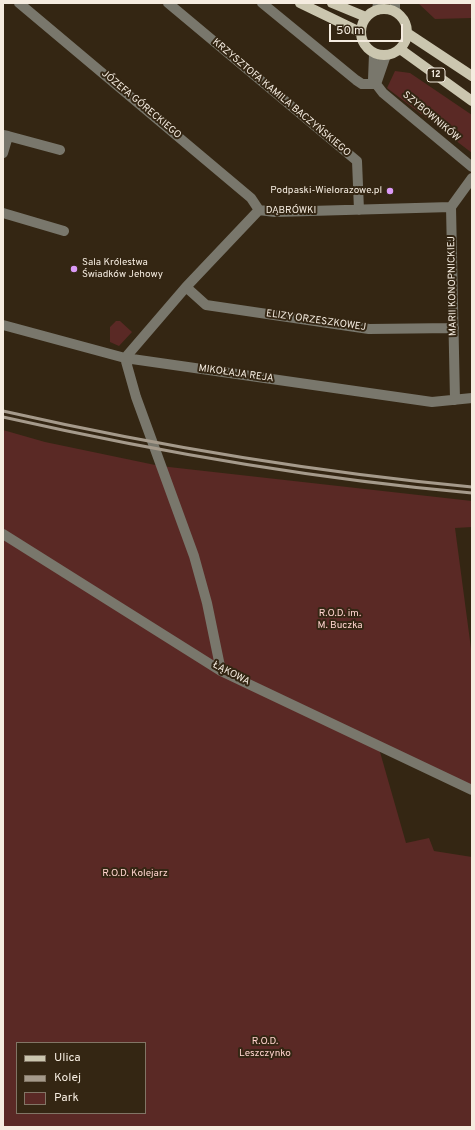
<!DOCTYPE html>
<html>
<head>
<meta charset="utf-8">
<style>
  body { margin:0 }
  #map { position:relative; width:475px; height:1130px; overflow:hidden; background:#342613; font-family:Overpass,sans-serif }
  canvas { display:block }
  .frame { position:absolute; inset:0; border:4px solid #f5ece0; pointer-events:none }
  .legend { position:absolute; left:16px; top:1042px; width:130px; height:72px; box-sizing:border-box; background:#342613; border:1px solid #817565; margin:0; padding:5px 7px; list-style:none; font-size:12px; color:#f5ece0 }
  .legend li { display:flex; align-items:center; gap:8px; height:20px }
  .legend b { width:20px; border:1px solid #817565 }
  .scale { position:absolute; left:329px; top:24px; width:74px; height:18px; box-sizing:border-box; border:2px solid #f5ece0; border-top:0; padding-left:5px; font-size:12px; line-height:14px; white-space:nowrap; color:#f5ece0; -webkit-text-stroke:3px #342613; paint-order:stroke }
</style>
</head>
<body>
<div id="map">
<canvas width="475" height="1130"></canvas>
<div class="frame"></div>
<ul class="legend">
<li><b style="height:5px;background:#cbc6af"></b>Ulica</li>
<li><b style="height:5px;background:#a59a8b"></b>Kolej</li>
<li><b style="height:11px;background:#5a2925"></b>Park</li>
</ul>
<div class="scale">50 m</div>
</div>
<script>
const context = document.querySelector('canvas').getContext('2d');
context.lineJoin = 'round';
function fillPath(path, color) { context.fillStyle = color; context.fill(path, 'evenodd'); }
function trace(path, color, width, dash) { context.strokeStyle = color; context.lineWidth = width; context.lineCap = dash ? 'butt' : 'round'; context.setLineDash(dash || []); context.stroke(path); }
function write(font, color, halo, rows, align = 'center') {
  context.font = font + ' Overpass,sans-serif'; context.lineWidth = 4; context.setLineDash([]); context.textBaseline = 'middle'; context.strokeStyle = halo; context.fillStyle = color; for (const [text, x, y, turn = 0] of rows) {
    context.save(); context.translate(x, y); context.rotate((+turn || 0) * Math.PI / 180); context.textAlign = isNaN(turn) ? turn : align; if (halo) context.strokeText(text, 0, 0); context.fillText(text, 0, 0); context.restore();
  }
}
fillPath(new Path2D(`
  M418,3h54v15l-37,1z
  M395,71l15,2 62,42v38l-85,-65z
  M116,321h4l12,11 -13,14 -9,-4v-15z
  M3,430l42,12 115,24 312,35v26l-17,1 17,128v134l-94,-45 28,98 23,-5 5,13 38,6v270h-469zM17,1043h128v70h-128z`), '#5a2925');
trace(new Path2D(`
  M19,3l232,195 8,12
  M168,3l189,158 2,49
  M262,3l94,77 6,4h14
  M395,3v8
  M377,10l1,-7
  M374,54l-1,26 10,13 89,74
  M376,84l10,-29
  M3,135l5,1 -5,17
  M8,136l52,14
  M3,213l61,18
  M186,287l20,18 163,24 85,-1
  M3,325l122,33 307,44 40,-4
  M455,400l-4,-193 21,-29
  M3,534l218,137 251,119
  M221,671l-14,-68 -13,-47 -58,-159 -11,-39 61,-71 73,-77 16,2 176,-5`), '#79776c', 10);
trace(new Path2D(`
  M300,3l60,29
  M332,3l34,14
  M361 32a23 23 0 1 1 46 0a23 23 0 1 1-46 0Z
  M407,33l65,43
  M400,49l72,52`), '#cbc6af', 10);
trace(new Path2D(`
  M3,411c155,35 311,61 469,76
  M3,417c155,35 311,62 469,76`), '#a59a8b', 3);
for (const [x, y, r, color] of [
  [390,191,4,"#db9af6"],
  [74,269,4,"#db9af6"]
]) { const dot = new Path2D(); dot.arc(x, y, r, 0, 2 * Math.PI); context.fillStyle = color; context.fill(dot); trace(dot, '#342613', 1.5); }
for (const [x, y, w] of [
  [436,75,18]
]) { const box = new Path2D(); box.roundRect(x - w / 2, y - 7, w, 14, 3); context.fillStyle = '#342613'; context.fill(box); trace(box, '#f5ece0', 1); }
write('bold 9px', '#f5ece0', null, [
  ["12",436,75]
]);
write('10px', '#f5ece0', '#342613', [
  ["KRZYSZTOFA KAMILA BACZYŃSKIEGO",281,98,40],
  ["JÓZEFA GÓRECKIEGO",141,105,40],
  ["SZYBOWNIKÓW",431,117,40],
  ["DĄBRÓWKI",291,211],
  ["MARII KONOPNICKIEJ",453,286,-91],
  ["ELIZY ORZESZKOWEJ",316,321,8],
  ["MIKOŁAJA REJA",236,374,8],
  ["ŁĄKOWA",231,674,27]
]);
write('10px', '#f5ece0', '#342613', [
  ["Podpaski-Wielorazowe.pl",382,191],
  ["Sala Królestwa",82,263,"left"],
  ["Świadków Jehowy",82,275,"left"]
], 'right');
write('10px', '#ffd4ce', '#342613', [
  ["R.O.D. im.",340,614],
  ["M. Buczka",340,626],
  ["R.O.D. Kolejarz",135,874],
  ["R.O.D.",265,1042],
  ["Leszczynko",265,1054]
]);
</script>
</body>
</html>
